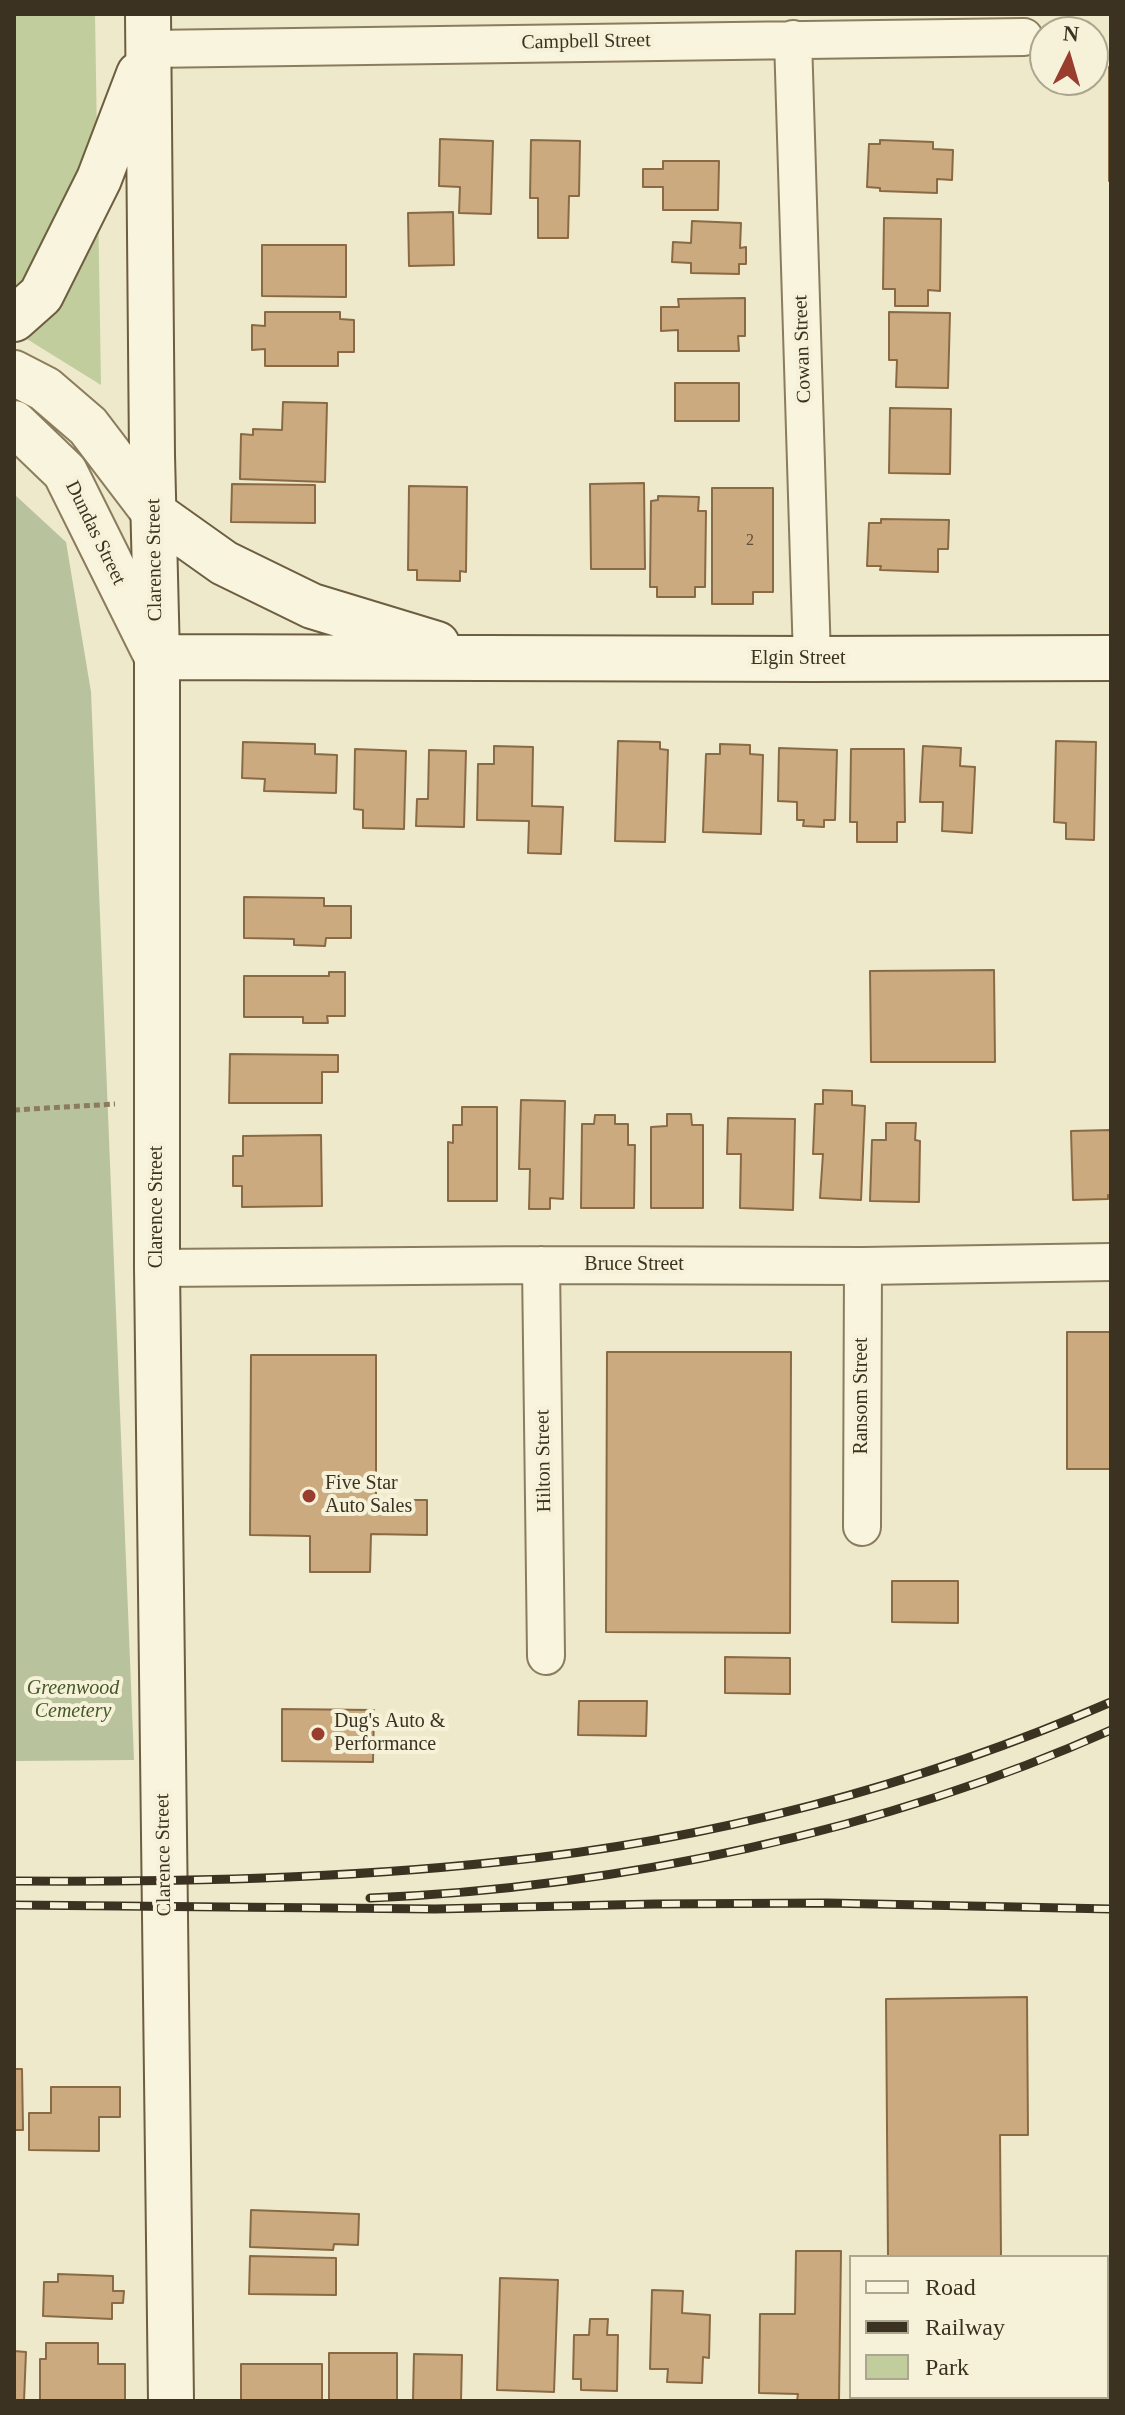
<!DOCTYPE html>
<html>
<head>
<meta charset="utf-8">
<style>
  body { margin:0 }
  #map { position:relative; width:1125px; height:2415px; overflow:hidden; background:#eee9ca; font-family:Georgia,serif }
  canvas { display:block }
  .frame { position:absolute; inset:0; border:16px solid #3c3221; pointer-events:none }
  .legend { position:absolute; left:849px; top:2255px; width:260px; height:144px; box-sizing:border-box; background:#f6f2d9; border:2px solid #aca58f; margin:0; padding:10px 14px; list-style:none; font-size:24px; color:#3c3221 }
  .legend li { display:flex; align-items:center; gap:16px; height:40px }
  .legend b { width:40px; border:2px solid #aca58f }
  .north { position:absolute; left:1029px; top:16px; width:80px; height:80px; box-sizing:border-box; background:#f6f2d9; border:2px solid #aca58f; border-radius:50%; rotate:5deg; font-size:22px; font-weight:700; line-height:32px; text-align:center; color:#3c3221 }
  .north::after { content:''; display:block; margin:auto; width:28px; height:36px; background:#993d2f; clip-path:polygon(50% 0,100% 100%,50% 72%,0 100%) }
</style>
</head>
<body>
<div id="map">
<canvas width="1125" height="2415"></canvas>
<div class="frame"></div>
<ul class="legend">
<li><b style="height:10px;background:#f9f4dd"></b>Road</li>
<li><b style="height:10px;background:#3c3221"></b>Railway</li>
<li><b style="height:22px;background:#c1cd9d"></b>Park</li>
</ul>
<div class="north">N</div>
</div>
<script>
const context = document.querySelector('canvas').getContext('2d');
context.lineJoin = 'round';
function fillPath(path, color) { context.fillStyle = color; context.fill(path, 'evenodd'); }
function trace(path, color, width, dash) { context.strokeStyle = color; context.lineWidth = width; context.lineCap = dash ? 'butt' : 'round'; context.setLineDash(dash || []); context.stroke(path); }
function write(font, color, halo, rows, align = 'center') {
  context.font = font + ' Georgia,serif'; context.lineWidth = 8; context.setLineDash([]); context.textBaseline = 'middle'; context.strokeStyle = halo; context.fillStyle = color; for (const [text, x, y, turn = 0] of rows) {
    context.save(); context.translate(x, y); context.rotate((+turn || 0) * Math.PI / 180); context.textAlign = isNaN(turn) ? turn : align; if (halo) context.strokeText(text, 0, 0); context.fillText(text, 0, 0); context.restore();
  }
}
fillPath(new Path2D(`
  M14,14h81l6,371 -87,-54z`), '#c1cd9d');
fillPath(new Path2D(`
  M14,494l52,48 25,150 43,1068 -120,1z`), '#b8c29c');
const building = new Path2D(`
  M1109,67h2v114h-2z
  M440,139l53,2 -2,73 -32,-1 1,-26 -21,-1z
  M531,140l49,1 -1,55h-10l-1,42h-30v-40h-8z
  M880,140l53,2v7l20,1 -1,30 -15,-1v14l-57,-2v-3l-13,-1 2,-43h11z
  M663,161h56l-1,49h-55v-23h-20v-18h20z
  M453,212l1,53 -45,1 -1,-53z
  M884,218l57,1 -1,72 -12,-1v16h-33v-17h-12z
  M692,221l49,2 -1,25 6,-1v17h-7v10l-48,-1v-10l-19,-1 1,-20 18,1z
  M262,245h84v52l-84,-1z
  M745,298v38h-7l1,15h-61v-21l-17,1v-24h18l-1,-8z
  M265,312h75v7l14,1v32h-16v14h-73v-17l-13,1v-25l13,1z
  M889,312l61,1 -2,75 -52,-1 1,-27h-8z
  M675,383h64v38h-64z
  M283,402l44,1 -2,79 -85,-3 1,-45 12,1v-6l29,1z
  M890,408l61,1 -1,65 -61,-1z
  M644,483l1,86h-54l-1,-85z
  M232,484l83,1v38l-84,-1z
  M409,486l58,1 -1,85 -6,-1v10l-43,-1v-10h-9z
  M712,488h61v104h-20v12h-41z
  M658,496l41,1 -1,14h8l-1,76h-10v10h-38v-10h-7l1,-86 7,-1z
  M881,519l68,1 -1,29h-10v23l-58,-2 1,-4h-14l2,-43h12z
  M618,741l42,1v7l8,1 -3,92 -50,-1z
  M1056,741l40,1 -2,98 -28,-1v-16l-12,-1z
  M243,742l72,2v10l22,1 -1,38 -72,-2 1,-12 -23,-1z
  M720,744l30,1v9l13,1 -2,79 -58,-2 3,-78h14z
  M494,746l39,1 -1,59 31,1 -2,47 -33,-1 1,-32 -52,-1 1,-56h16z
  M923,746l38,2 -1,18 15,1 -3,66 -30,-2 1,-29h-23z
  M779,748l58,2 -2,70h-11v7l-21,-1 1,-6h-7v-18l-19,-1z
  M355,749l51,2 -2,78 -41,-1v-18l-9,-1z
  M851,749h53l1,73h-8v20h-40v-20h-7z
  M429,750l37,1 -2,76 -48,-1 1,-27h11z
  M244,897l80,1v8h27v32h-25l-1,8 -31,-1v-6l-50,-1z
  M994,970l1,92h-124l-1,-91z
  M329,972h16v44h-18l1,7h-25v-6h-59v-41h85z
  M230,1054l108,1v17h-16v31h-93z
  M823,1090l29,1v14l13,1 -4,94 -41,-2 3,-44h-10l2,-50h8z
  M521,1100l44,1 -2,98 -13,-1v11h-21l1,-40h-11z
  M462,1107h35v94h-49v-59l5,1v-18h9z
  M667,1114h24l1,11h11v83h-52v-81l16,-1z
  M595,1115h20v9h13v21h7l-1,63h-53l1,-84h12z
  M728,1118l67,1 -2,91 -53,-2 1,-54h-14z
  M886,1123h30l-1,17 5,1 -1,61 -49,-1 2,-61h14z
  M1111,1130v65h-3v4l-35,1 -2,-69z
  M321,1135l1,71 -80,1v-21h-9v-30h10v-20z
  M1067,1332h44v137h-44z
  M607,1352h184l-1,281 -184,-1z
  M251,1355h125v145h51v35l-56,-1 -1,38h-60v-36l-60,-1z
  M892,1581h66v42l-66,-1z
  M725,1657l65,1v36l-65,-1z
  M579,1701h68l-1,35 -68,-1z
  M282,1709l92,1 -1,52 -91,-1z
  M1027,1997l1,138h-28l1,122h-113l-2,-258z
  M14,2069h8l1,61h-9z
  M51,2087h69v30h-21v34l-70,-1v-37h22z
  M251,2210l108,4 -1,31 -24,-1 -1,6 -83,-3z
  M796,2251h45l-2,150h-42l1,-7 -39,-1 1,-79h35z
  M250,2256l86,2v37l-87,-1z
  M58,2274l55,2v15h11l-1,12h-11v16l-69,-3 1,-34h14z
  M500,2278l58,2 -4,112 -57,-2z
  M652,2290l31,1 -1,22 28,2 -1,43 -6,-1 -1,26 -35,-1 1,-13h-18z
  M590,2319h18l-1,16h11l-1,56 -36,-1v-11h-8l1,-44h15z
  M46,2343h52v21h27v37h-85v-42h6z
  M14,2351l12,1 -2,49h-10z
  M329,2353h68v48h-68z
  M414,2354l48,1 -1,46h-48z
  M241,2364h81v37h-81z
  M889,2397h140v2l-140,1z`);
fillPath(building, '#ccaa80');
trace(building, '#8a6a44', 2);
const minor = new Path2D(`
  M793,39l19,620
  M148,49l876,-12
  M541,1265l5,391
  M157,1268l384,-3 322,1 248,-4
  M862,1527l1,-261`);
const tertiary = new Path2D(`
  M14,373l31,16 43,37 67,88
  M14,423l51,49 92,185`);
const secondary = new Path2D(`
  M148,14l4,441 5,202v611l14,1133
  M14,319l27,-24 58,-116 40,-105
  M155,514l69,49 88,43 125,38
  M157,657l655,2 299,-1`);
trace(minor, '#8b7c5e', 40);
trace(tertiary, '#8b7c5e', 48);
trace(secondary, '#6d5d41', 48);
trace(new Path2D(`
  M14,1110l101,-6`), '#8b7c5e', 5, [6, 4]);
trace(minor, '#f9f4dd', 36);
trace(tertiary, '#f9f4dd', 44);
trace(secondary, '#f9f4dd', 44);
const rail = new Path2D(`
  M14,1881c161,1 324,-2 484,-19 210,-21 420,-76 613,-160
  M370,1898c247,-10 515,-67 741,-168
  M14,1905l421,4 220,-5 172,-1 284,6`);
trace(rail, '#3c3221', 9);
trace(rail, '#f6f2d9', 6, [18]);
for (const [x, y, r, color] of [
  [309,1496,8,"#993d2f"],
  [318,1734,8,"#993d2f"]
]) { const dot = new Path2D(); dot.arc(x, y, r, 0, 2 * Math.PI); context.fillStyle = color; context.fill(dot); trace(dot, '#f6f2d9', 3); }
write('16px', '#605039', null, [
  ["2",750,541]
]);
write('20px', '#3c3221', '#f6f2d9', [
  ["Campbell Street",586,42,-1],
  ["Cowan Street",803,349,-92],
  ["Dundas Street",95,533,64],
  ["Clarence Street",155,560,-91],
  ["Elgin Street",798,659],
  ["Clarence Street",157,1207,-90],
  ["Bruce Street",634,1265],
  ["Ransom Street",862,1396,-90],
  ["Hilton Street",544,1461,-91],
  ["Clarence Street",164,1855,-91]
]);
write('20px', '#3c3221', '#f6f2d9', [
  ["Five Star",325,1484],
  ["Auto Sales",325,1507],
  ["Dug's Auto &",334,1722],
  ["Performance",334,1745]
], 'left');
write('italic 20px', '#455828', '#f6f2d9', [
  ["Greenwood",73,1689],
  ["Cemetery",73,1712]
]);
</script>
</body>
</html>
